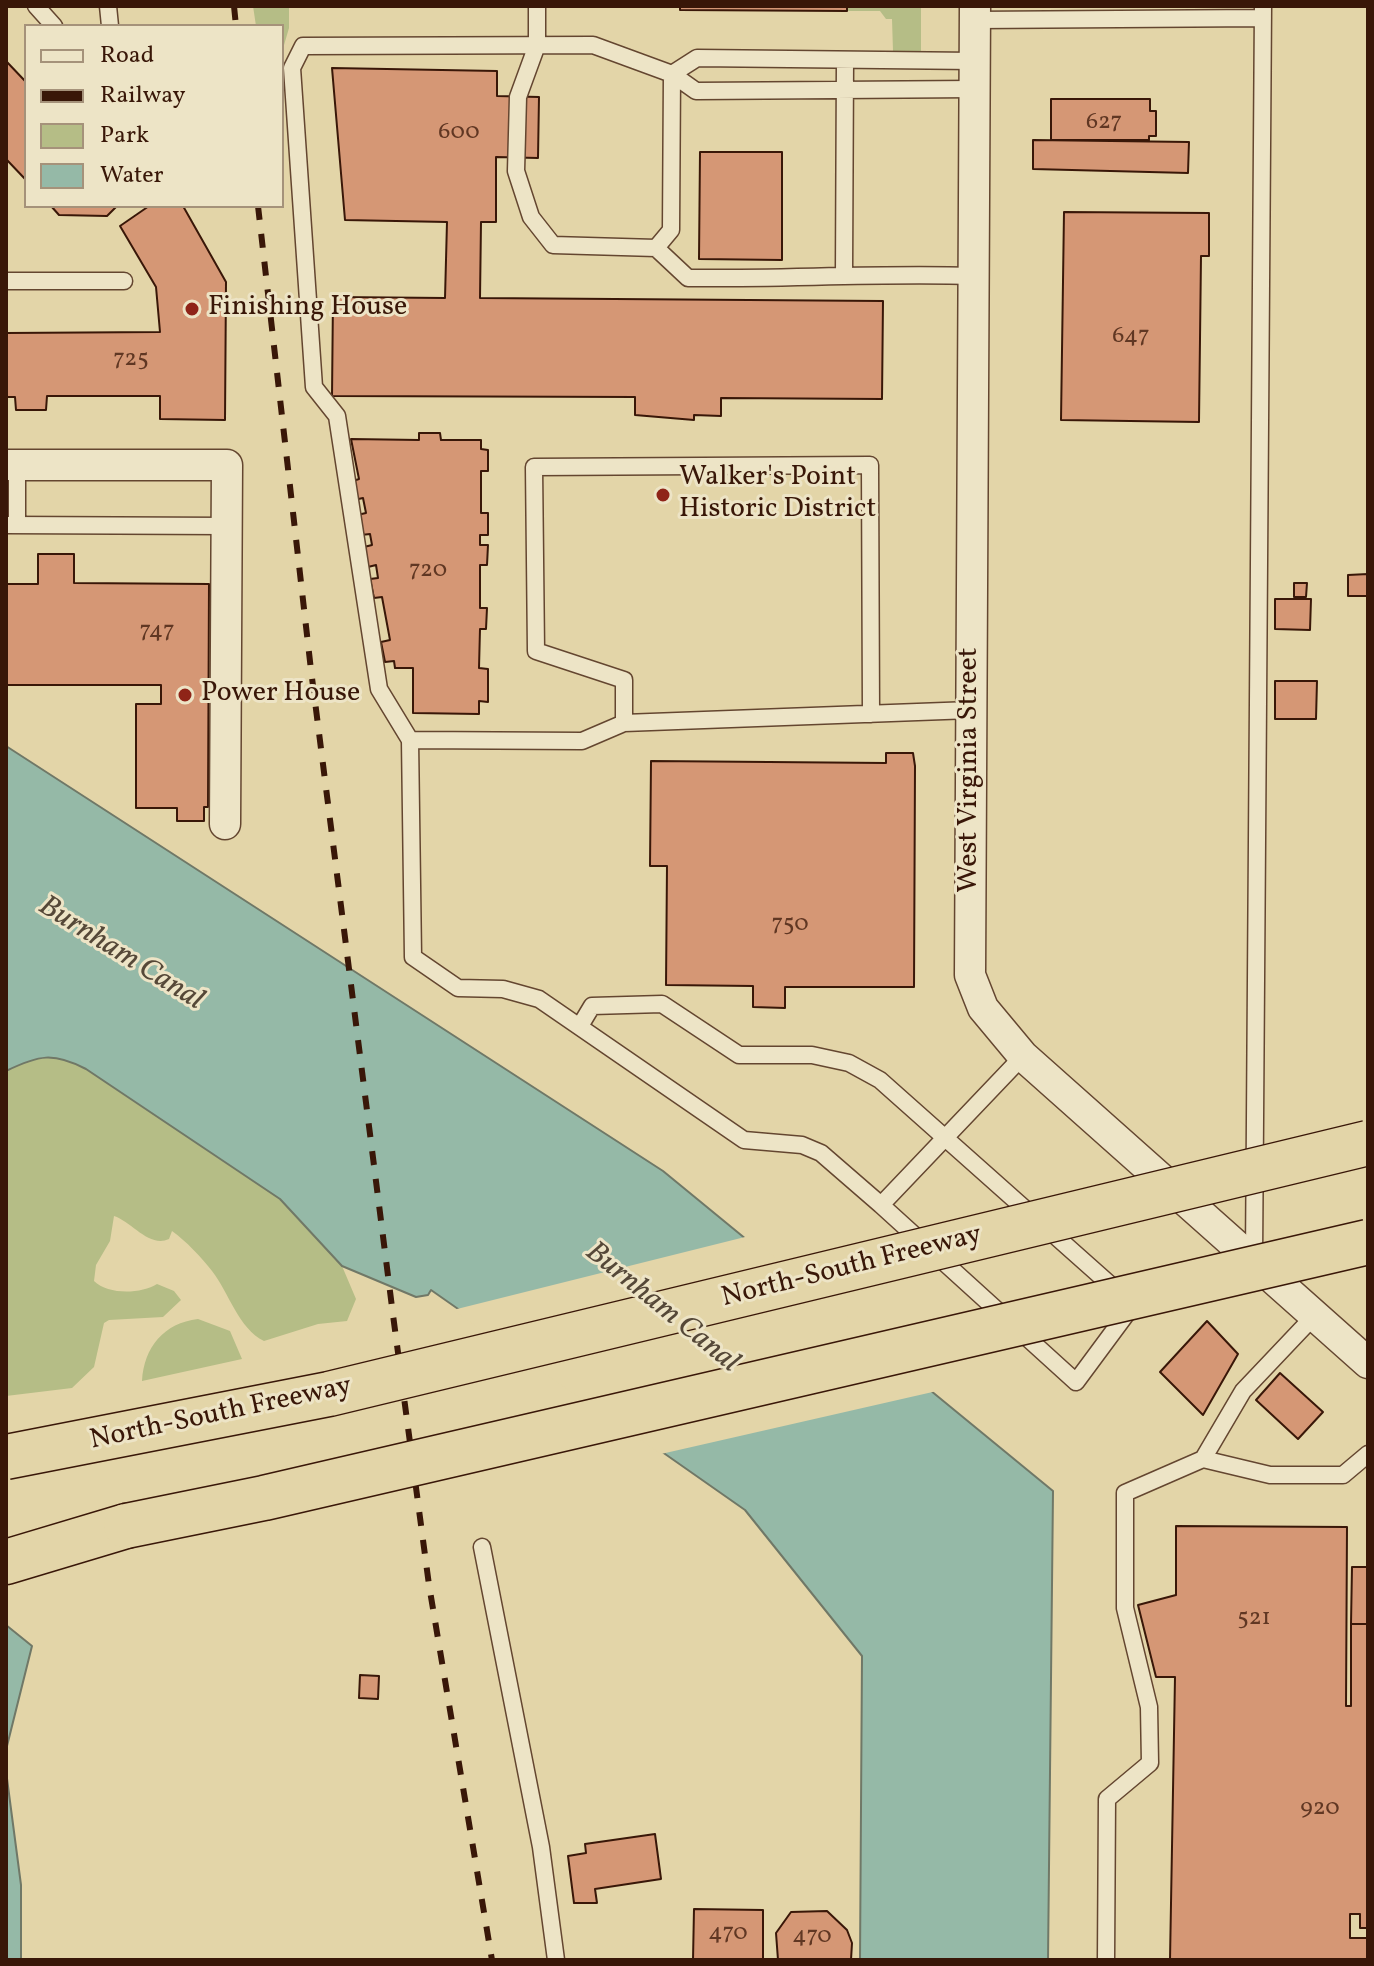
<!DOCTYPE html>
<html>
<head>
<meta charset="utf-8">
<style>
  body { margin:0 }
  #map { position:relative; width:1374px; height:1966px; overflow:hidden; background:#e3d5a8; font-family:Vollkorn,serif }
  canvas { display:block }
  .frame { position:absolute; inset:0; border:8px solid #391708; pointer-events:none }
  .legend { position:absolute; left:24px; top:24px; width:260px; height:184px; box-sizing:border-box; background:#ede4c6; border:2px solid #a5927a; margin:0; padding:10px 14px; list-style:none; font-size:24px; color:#391708 }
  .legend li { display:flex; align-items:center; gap:16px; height:40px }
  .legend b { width:40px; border:2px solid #a5927a }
</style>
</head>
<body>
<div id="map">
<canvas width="1374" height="1966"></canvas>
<div class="frame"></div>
<ul class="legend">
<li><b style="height:10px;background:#ede4c6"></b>Road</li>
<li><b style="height:10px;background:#391708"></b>Railway</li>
<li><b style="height:22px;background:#b5bd86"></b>Park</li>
<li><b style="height:22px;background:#95b9a7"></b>Water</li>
</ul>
</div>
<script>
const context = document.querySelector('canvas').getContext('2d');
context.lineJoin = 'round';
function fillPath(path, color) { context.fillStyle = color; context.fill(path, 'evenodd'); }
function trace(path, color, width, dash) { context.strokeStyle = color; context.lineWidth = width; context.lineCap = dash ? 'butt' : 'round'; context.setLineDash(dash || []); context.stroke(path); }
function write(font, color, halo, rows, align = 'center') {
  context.font = font + ' Vollkorn,serif'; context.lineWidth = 6; context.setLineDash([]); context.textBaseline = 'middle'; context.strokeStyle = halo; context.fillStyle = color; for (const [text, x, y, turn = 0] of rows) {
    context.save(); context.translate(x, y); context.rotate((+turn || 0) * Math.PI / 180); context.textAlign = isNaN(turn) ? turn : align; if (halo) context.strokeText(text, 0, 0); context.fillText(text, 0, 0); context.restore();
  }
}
fillPath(new Path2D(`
  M253,6h36v22l-7,24v-26h-26z
  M847,6h74v45h-28l-1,-32h-6l-6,-8h-33z
  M39,1056l25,2 22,11 194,130 62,67 14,33 -9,22 -29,3 -54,17c-25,-12 -35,-48 -52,-70 -10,-13 -26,-30 -40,-40l-3,8c-20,9 -37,-17 -55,-23l-4,25 -14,24 -2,16c14,14 47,13 63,3l17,7 7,9 -18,17 -54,3 -5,3 -10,44 -22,21 -66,8v-325z
  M198,1319l32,12 12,28 -100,22c2,-34 22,-58 56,-62z`), '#b5bd86');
const water = new Path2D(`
  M6,746l657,425 390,320 -5,469h-188l2,-304 -117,-146 -314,-220 -3,5 -12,2 -74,-31 -62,-67 -194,-130c-33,-17 -47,-14 -80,2z
  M6,1625l26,21 -26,104z
  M6,1771l15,114v75h-15z`);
fillPath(water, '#95b9a7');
trace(water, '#707867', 2);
fillPath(new Path2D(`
  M749,1236l188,155 -276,63 -208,-144z`), '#e3d5a8');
const building = new Path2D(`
  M680,6h167v5l-167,-1z
  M6,61l20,21v98l-20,-21z
  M332,68l165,3v25l42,1 -1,61 -42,-1v65h-15l-1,76 403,3 -1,98 -161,-1v18l-27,-1v5l-59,-5v-18l-303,-1 1,-99 112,1 2,-76 -102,-2z
  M1051,99h99v12h6v25h-7v4h-98z
  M1033,140l156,2 -1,31 -155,-4z
  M700,152h82v108l-83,-1z
  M51,206h66l-10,10 -48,-1z
  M149,206h34l43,76 -1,138 -65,-1v-23h-113l-1,14h-30l-1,-13h-9v-64l154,-1 -4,-45 -36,-61z
  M1064,212l145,1v43h-8l-2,166 -138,-2z
  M419,433h21l1,7h40v9l7,1v21h-7v42h7v22h-8v10h8l-1,20h-7v43h7l-1,21h-6l-1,39 9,1v33l-9,-1v13l-66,-1v-45h-18l-1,-7 -9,1 -4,-20 9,-2 -8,-43 -8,1 -4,-19 8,-1 -2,-13 -8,2 -4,-20 8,-2 -2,-11 -9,1 -4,-20 9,-2 -3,-15 -9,2 -4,-18 9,-3 -8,-40 68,1z
  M38,554h36v29l135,1 -1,223h-4v14h-27v-13h-41v-104h25v-19h-155v-101h32z
  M1368,574v22h-20v-21z
  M1294,583h13l-1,14h-12z
  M1275,599h36l-1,31 -35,-1z
  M1275,681h42l-1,38h-41z
  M886,753h27l2,13 -1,221h-129v21l-32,-1v-21l-87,-1 1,-119h-17l1,-105 235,2z
  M1207,1321l31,33 -35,61 -43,-43z
  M1280,1373l43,39 -25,27 -42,-39z
  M1176,1526l171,1 -1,179h5v-82h17v304h-8v-14h-10v24h18v22h-198l5,-283h-19l-18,-72 38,-10z
  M1352,1567h16v57h-17z
  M360,1675l19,1 -1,23 -19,-1z
  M655,1834l6,45 -66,10 2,14h-23l-6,-47 18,-3 -1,-9z
  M694,1909l69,1v50h-70z
  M827,1911l20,19 5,13 -1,17h-73l-2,-27 15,-21z`);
fillPath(building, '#d59775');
trace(building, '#391708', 2);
const service = new Path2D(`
  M36,6l18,20
  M108,6l2,20
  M537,6v39l-19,52 -2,74 15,46 22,28 103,3 32,30c96,1 191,-5 286,-2
  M975,20l288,-2
  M672,74l25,-16 278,3
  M656,248l15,-18 1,-156
  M844,274l1,-214
  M6,281h118
  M17,465v60
  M6,525l221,1
  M971,710l-347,13 -42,18 -172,-1 -31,-51 -42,-273 -23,-29 -22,-319 11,-22 290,-1 79,29 24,17 279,-2
  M624,723v-43l-88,-29 -2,-184 336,-2 1,249
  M410,740l3,217 45,31 45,1 36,10 205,141 58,5 19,8 60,52 142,-149
  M580,1026l12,-20 70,-2 77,51h73l37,8 31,17 253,225 -57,77 -195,-177
  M1254,1258l9,-1252
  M1203,1459l67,16h73l25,-21
  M482,1547l59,300 15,113
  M1106,1960l1,-161 43,-36 -1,-56 -24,-99v-115l78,-34 40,-68 73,-77`);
const minor = new Path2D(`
  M975,6l-5,969 13,33 40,48 345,307
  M6,465h221l-2,359`);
const motorway = new Path2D(`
  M6,1562l120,-36`);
trace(service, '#644630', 19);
trace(minor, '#644630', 33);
trace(motorway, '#391708', 47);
trace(service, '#ede4c6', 16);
trace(minor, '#ede4c6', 30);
trace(motorway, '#e3d5a8', 44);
trace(new Path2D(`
  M234,6l2,20
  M258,206l53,464 82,645 36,270 63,375`), '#391708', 6, [14, 14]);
const motorwayBridge = new Path2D(`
  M6,1457l323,-63 1039,-251
  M126,1526l138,-28 1104,-256`);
trace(motorwayBridge, '#391708', 47, []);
trace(motorwayBridge, '#e3d5a8', 44);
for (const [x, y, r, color] of [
  [192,309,8,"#8f2418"],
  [663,495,8,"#8f2418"],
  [185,695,8,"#8f2418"]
]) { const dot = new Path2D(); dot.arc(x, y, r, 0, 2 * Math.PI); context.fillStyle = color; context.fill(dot); trace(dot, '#ede4c6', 3); }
write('24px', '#603723', null, [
  ["627",1104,124],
  ["600",459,134],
  ["647",1131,338],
  ["725",131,361],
  ["720",428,572],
  ["747",157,633],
  ["750",790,926],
  ["521",1254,1620],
  ["920",1320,1810],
  ["470",728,1935],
  ["470",812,1938]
]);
write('28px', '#391708', '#ede4c6', [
  ["Finishing House",208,309],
  ["Walker's Point",679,479],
  ["Historic District",679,511],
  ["Power House",201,695]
], 'left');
write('28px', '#391708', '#ede4c6', [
  ["West Virginia Street",971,770,-90],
  ["North-South Freeway",852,1268,-14],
  ["North-South Freeway",221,1415,-12]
]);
write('italic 30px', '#554838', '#ede4c6', [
  ["Burnham Canal",120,955,32],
  ["Burnham Canal",661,1309,39]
]);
</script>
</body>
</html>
